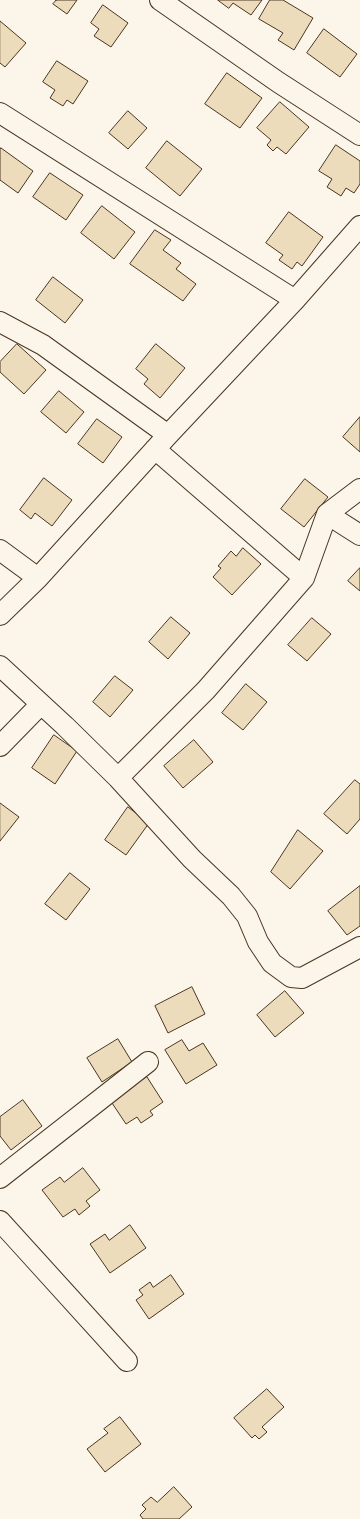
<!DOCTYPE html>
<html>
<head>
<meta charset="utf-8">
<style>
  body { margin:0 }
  canvas { display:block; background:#fbf6e9 }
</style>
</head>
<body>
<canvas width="360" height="1519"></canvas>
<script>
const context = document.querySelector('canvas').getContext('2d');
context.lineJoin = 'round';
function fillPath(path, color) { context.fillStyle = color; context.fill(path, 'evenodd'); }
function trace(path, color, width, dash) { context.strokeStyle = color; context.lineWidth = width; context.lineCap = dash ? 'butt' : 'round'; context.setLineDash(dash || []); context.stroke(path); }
const building = new Path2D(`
  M56,0h-1h22l-10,14 -14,-10z
  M218,0h44l-11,15 -18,-12 -4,5z
  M270,0h13l30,18 -19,32 -16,-10 5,-7 -24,-14z
  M103,5l25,18 -17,24 -17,-11 5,-7 -8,-6z
  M0,21l26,22 -21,24 -5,-4z
  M324,29l33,25 -17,23 -33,-24z
  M57,61l31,20 -15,23 -6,-4 -4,6 -13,-8 5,-8 -12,-8z
  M227,73l35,25 -22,30 -35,-24z
  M280,102l29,25 -23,27 -9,-7 -4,4 -6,-6 4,-5 -14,-12z
  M128,111l19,17 -19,21 -19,-16z
  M167,141l35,28 -22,27 -34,-28z
  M336,145l24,16v23l-6,9 -8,-5 -5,8 -14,-9 5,-8 -13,-8z
  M1,148l32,23 -15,22 -18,-13v-30z
  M50,173l33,22 -17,25 -33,-23z
  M102,206l33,26 -21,27 -33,-26z
  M289,212l34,25 -21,29 -5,-4 -5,7 -13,-9 4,-5 -17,-12z
  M155,230l16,10 -8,10 18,13 -5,6 20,15 -13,17 -53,-37z
  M53,277l30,23 -18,23 -29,-23z
  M17,344l29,26 -22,24 -24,-22v-10z
  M156,344l29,24 -25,30 -16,-14 4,-5 -12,-10z
  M59,391l25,21 -18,21 -25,-21z
  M360,417v35l-17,-15z
  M97,419l25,18 -19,26 -25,-19z
  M44,478l28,22 -20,26 -17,-13 -4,6 -11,-9z
  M305,479l23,18 -24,30 -23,-18z
  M243,548l18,16 -29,31 -19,-18 8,-9 -3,-2 13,-15 5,5z
  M360,568v23l-12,-10z
  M171,617l19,16 -22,26 -19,-17z
  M312,618l19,16 -24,27 -19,-16z
  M115,676l18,14 -23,27 -17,-15z
  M246,684l21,18 -24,28 -21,-17z
  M54,735l23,16 -22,33 -23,-16z
  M194,740l19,22 -30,26 -19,-22z
  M355,780l5,4v35l-13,15 -23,-20z
  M0,803l19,14 -19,24z
  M128,807l21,16 -23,32 -21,-15z
  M298,830l25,21 -33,38 -19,-17z
  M70,873l20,16 -24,31 -21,-16z
  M360,886v40l-13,9 -19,-24z
  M192,987l13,27 -37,19 -13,-27z
  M285,991l19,22 -29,24 -18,-22z
  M118,1039l14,23 -30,20 -15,-24z
  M182,1040l7,11 14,-8 14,22 -31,19 -21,-34z
  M147,1077l16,25 -13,9 3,4 -12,8 -4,-6 -11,7 -16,-24z
  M23,1100l19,26 -31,24 -11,-14v-19z
  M83,1168l17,22 -14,11 4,5 -11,9 -4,-6 -12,8 -21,-27 18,-13 4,5z
  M130,1225l16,23 -36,25 -20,-29 15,-10 4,6z
  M171,1275l13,19 -35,25 -13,-19 7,-5 -4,-5 11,-8 3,5z
  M267,1389l17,18 -22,20 5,5 -8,7 -4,-4 -3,3 -18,-20z
  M120,1417l21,27 -36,28 -18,-23 21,-16 -4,-4z
  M174,1487l18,20 -13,12h-36l-3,-4 6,-6 -4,-4 9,-8 6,5z`);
fillPath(building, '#ecdcbc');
trace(building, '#4a3520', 1);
const minor = new Path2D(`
  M160,0l118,82 82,53
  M0,113l295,187
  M0,322l43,23 125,90
  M155,449l149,129
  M327,514l33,21
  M0,550l38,28
  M0,615l38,-37 130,-143 127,-135 65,-74
  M0,666l65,60 53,52 74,81 39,37 16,20 11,26 14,21 19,14 11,1 58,-31
  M0,746l41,-42
  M118,778l88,-88 98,-112 23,-64 33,-25
  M0,1178l148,-116
  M0,1221l127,140`);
trace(minor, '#4a3520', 22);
trace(minor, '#fbf6e9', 20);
</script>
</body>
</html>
